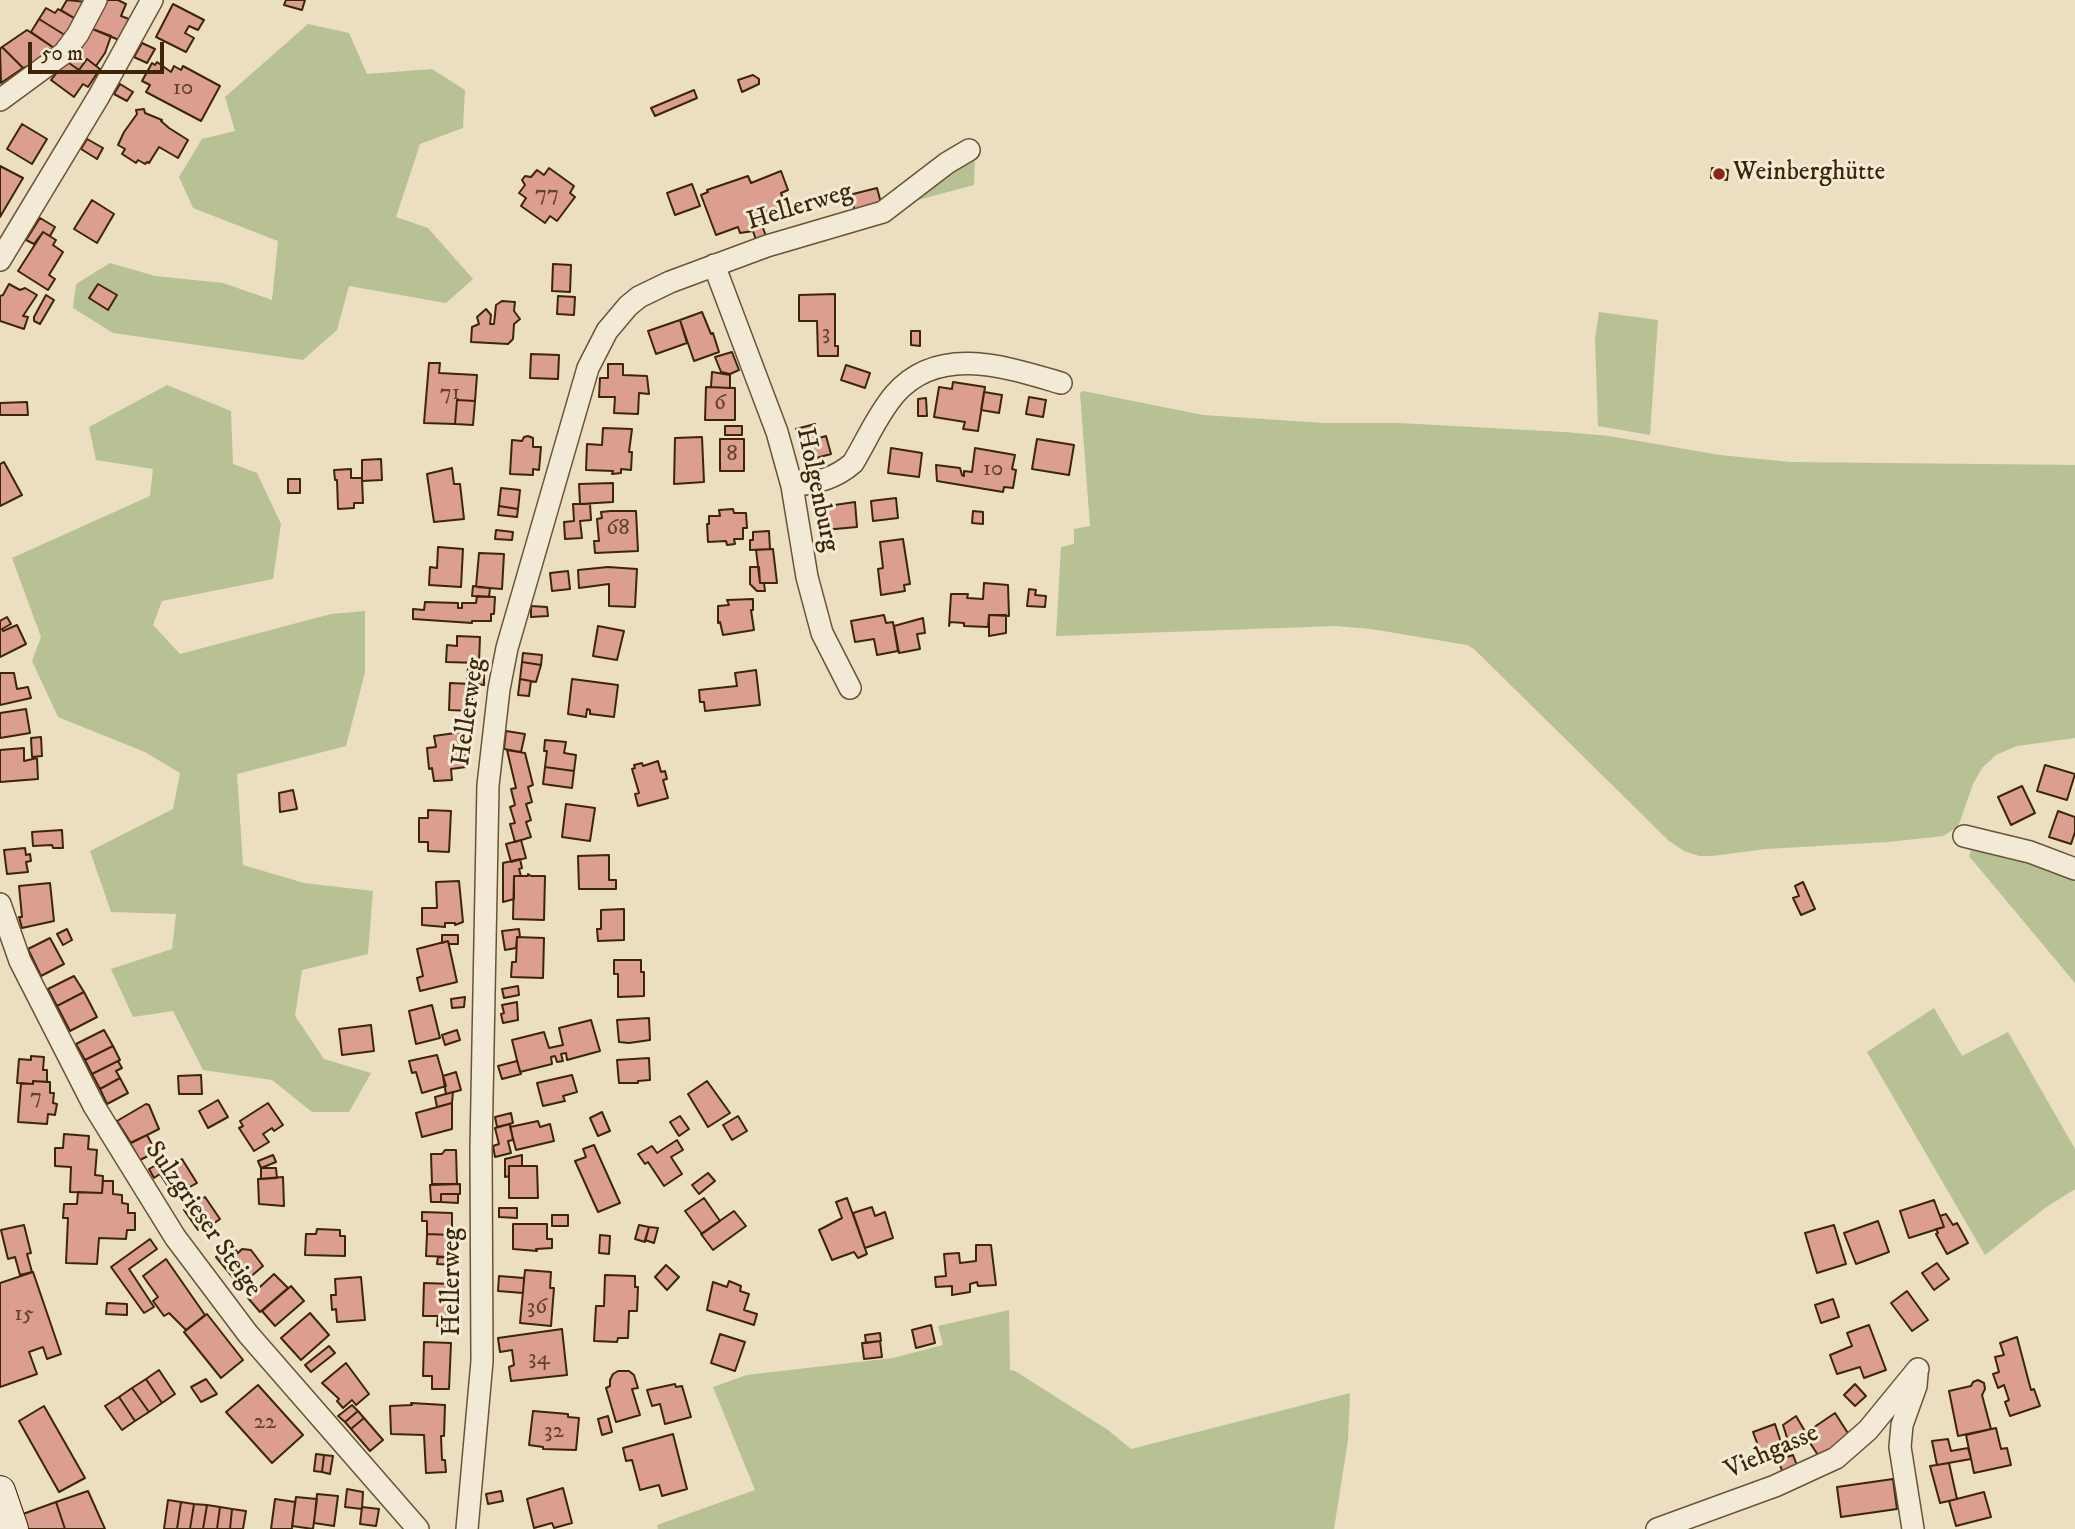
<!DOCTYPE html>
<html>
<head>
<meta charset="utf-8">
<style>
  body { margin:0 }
  #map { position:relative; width:2075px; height:1529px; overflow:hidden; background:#ebdec1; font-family:"IM FELL DW Pica",serif }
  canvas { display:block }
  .scale { position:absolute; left:28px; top:42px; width:136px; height:32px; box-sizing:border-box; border:4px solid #3c2605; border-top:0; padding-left:9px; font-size:21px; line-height:24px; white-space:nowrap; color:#3c2605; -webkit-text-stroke:5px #f2ead7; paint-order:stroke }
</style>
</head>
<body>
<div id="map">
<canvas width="2075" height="1529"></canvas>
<div class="scale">50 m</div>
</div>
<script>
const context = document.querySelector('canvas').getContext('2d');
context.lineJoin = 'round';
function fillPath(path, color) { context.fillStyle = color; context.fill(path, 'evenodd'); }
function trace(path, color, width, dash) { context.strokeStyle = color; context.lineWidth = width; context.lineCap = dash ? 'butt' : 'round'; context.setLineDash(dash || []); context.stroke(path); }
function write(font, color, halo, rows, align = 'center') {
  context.font = font + ' "IM FELL DW Pica",serif'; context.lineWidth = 6; context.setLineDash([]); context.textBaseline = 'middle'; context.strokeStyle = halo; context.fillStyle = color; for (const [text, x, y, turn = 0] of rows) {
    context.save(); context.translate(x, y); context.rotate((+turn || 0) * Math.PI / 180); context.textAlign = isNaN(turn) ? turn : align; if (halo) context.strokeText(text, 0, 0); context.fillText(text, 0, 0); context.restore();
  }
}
fillPath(new Path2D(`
  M308,24l41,9 18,41 65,-5 33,21 -2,38 -43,16 -24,73 32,11 45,51 -27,24 -97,-17 -12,44 -34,30 -190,-27 -40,-25 3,-24 34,-21 45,13 68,7 49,17 6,-59 -85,-33 -14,-31 23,-38 33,-8 -10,-34z
  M975,154l-1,31 -60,16z
  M1599,312l59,8 -8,115 -52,-9 -3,-87z
  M167,385l64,26 2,53 24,9 24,51 -8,55 -111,22 -9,24 27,29 151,-40 34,-3v61l-19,74 -109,28 6,91 61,18 69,8 -5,63 -66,16 -7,46 29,43 47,14 -22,39h-37l-40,-32 -69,-10 -30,-59 -40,6 -22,-48 61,-20 4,-35 -65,-2 -21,-61 83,-42 7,-36 -35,-21 -87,-35 -26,-56 9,-24 -29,-79 138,-62 3,-27 -57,-9 -7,-33z
  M1083,391l120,24 121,8h75l165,9 45,4 111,19 70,7 285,3v273l-58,8 -21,9 -14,13 -9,16 -15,43 -15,9 -55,6 -122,7 -54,7h-13l-15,-5 -16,-11 -194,-191 -7,-4 -96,-16 -35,-3 -280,10 5,-89 13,-3v-15l16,-3 -10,-133z
  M1973,846l35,8 67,23v106l-106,-127z
  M1934,1008l28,48 46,-24 67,117v40l-30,19 -60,47 -118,-203z
  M1009,1310l1,60 5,1 93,59 23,19 219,-56 -2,47 -14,89h-676l-1,-4 98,-35 -42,-103 34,-12 146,-17 50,-13 -5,-19z`), '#b7c193');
const building = new Path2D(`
  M67,0l20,2 -8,19 -18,-11z
  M104,0h14l8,4 -5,12 8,3 -10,21 -29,-12z
  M286,0h19l-3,10 -18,-5z
  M173,4l31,16 -6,10 -9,-4 -4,7 9,5 -8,14 -30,-15z
  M46,8l9,5 3,-4 21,12 -11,16 -29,-18z
  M39,19l29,18 -11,13 -26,-18z
  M90,28l21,8 -6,17 -9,13 -9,-7 -8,11 -13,-9z
  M27,30l30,20 -20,13 -14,5 -21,-21z
  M142,43l13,6 -8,14 -13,-6z
  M2,47l21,21 -22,15 -1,-34z
  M87,59l13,10 -12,18 -5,-3 -9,13 -23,-17 15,-19 13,9z
  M157,62l14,10 3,-6 7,4 2,-4 37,20 -19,35 -55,-29 4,-7 -8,-4 10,-18 3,2z
  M753,75l6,4v5l-17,8 -4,-12z
  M120,84l13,8 -6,9 -13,-7z
  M694,90l3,8 -42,18 -4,-8z
  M144,109l1,4 17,7 -1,1 8,7 19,12 -10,18 -19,-11 -10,16 -2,-1 -2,2 -7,-4 -2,3 -14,-9 3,-5 -7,-4 6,-13 13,-18 -1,-4z
  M22,124l25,15 -15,25 -25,-15z
  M87,139l16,9 -6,11 -16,-10z
  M0,166l23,12 -23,39z
  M549,168l25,18 -4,7 5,4 -18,24 -7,-5 -5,7 -24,-17 5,-8 -7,-5 6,-8 -3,-5 3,-4 6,1 6,-7 7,5z
  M1712,168l16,2 -1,10 -16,-2z
  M781,171l7,19 -7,3 5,12 -28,10 8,21 -10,4 -3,-9 -13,2 -2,-6 -22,8 -15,-40 7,-3 -1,-2 41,-14 3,7z
  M692,184l8,22 -25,9 -8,-22z
  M877,188l4,15 -27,7 -1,-16z
  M92,200l22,14 -17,29 -23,-14z
  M40,218l15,9 -5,9 -7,-4 -9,12 -8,-4z
  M43,232l13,8 -3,5 10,7 -14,23 6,4 -7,11 -30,-19z
  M553,264l18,1 -1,27 -18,-1z
  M9,284l11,6 5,-2 12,7 -14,21 5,1 -4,12 -24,-8v-25l3,-1z
  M98,284l19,11 -9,15 -19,-12z
  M835,294v52h3v10h-20l-1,-35h-18v-26z
  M46,295l8,5 -14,24 -6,-3v-4z
  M558,296l17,1 -1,18 -17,-1z
  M502,301l13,1 -1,9 6,8 -6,5 -1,15 -5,5 -37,-2 1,-15 7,-3 -2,-7 9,-8 5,6 -1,9h4l2,-19z
  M702,312l9,22 2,-1 6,19 -25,9 -14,-41z
  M680,320l7,23 -31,11 -8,-23z
  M911,331h9v15l-9,-1z
  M732,352l7,18 -9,4 -9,-2 -6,-15z
  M531,354l28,1 -1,24 -28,-1z
  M429,363h11l-1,10 38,2 -2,26 -18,-1 -2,24 -31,-1z
  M608,364h15v11l24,1 2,18 -10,-1 -1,21 -24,-1 1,-16h-16l1,-19h8z
  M846,365l24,8 -5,15 -24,-8z
  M712,372l18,3v13l-19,-1z
  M953,382l32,5 -7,44 -15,-2 2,-7 -31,-5 5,-30 13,2z
  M706,387l29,1v32h-30z
  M984,392l18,3 -3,18 -18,-3z
  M1029,397l17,3 -3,17 -17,-3z
  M926,398l1,18h-9v-17z
  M457,400l18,1 -2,24 -18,-1z
  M27,402l1,13h-28v-12z
  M815,424l4,14 7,-2 5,18 -26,7 -9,-32z
  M725,426h17v9h-17z
  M603,428l29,1 -3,23h3l-1,18 -10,-1v4l-9,1 1,-3 -27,-1 1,-26 15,1z
  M528,436l5,2v9h8l-2,23 -6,-1v6l-23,-1 2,-34 10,1 2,-4z
  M702,437l2,45 -30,2 1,-46z
  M720,439h24v32h-24z
  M1037,439l37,6 -5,30 -37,-6z
  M891,448l31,5 -3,24 -31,-4z
  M975,448l40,7 -3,14 4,1 -3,18 -9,-1 -1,5 -66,-11 -1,-16 24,3 2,7 2,1v-5l8,1z
  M381,459l1,21 -20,1v-21z
  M4,462l18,33 -22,11v-42z
  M452,468l2,16h6l4,35 -30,3 -7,-48z
  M351,469v9h11l1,25h-9v5l-16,1 -1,-29h-2l-1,-10z
  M288,479h12v14h-12z
  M613,483v19l-33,2 -1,-20z
  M501,488l19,2 -2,19 -19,-3z
  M896,498l2,20 -25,3 -2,-20z
  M855,502l2,25 -33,3 -3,-23z
  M573,504h17l1,16 -11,1 2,17 -17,1 -1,-17 10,-1z
  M499,506l19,3 -1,8 -19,-2z
  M733,509l1,4h12l1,15h-4v11h-9l1,5 -8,1 -1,-4 -18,1 -1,-18h2v-8h11l-1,-6z
  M611,511h25l2,40 -43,2 -1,-12h5l-2,-22 5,-1 -1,-6z
  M973,511l10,1v12l-11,-1z
  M496,530l17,2 -1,8 -17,-1z
  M769,531l1,18 -20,1v-10h3v-8z
  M903,539l7,45 -6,1 1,6 -24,4 -3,-26 5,-1 -3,-26z
  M438,547l25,2 -2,38 -32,-2 1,-18 7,1z
  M773,549l4,34h-17l-4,-33z
  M479,553l25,1 -2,35 -26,-2z
  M608,567l29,2 -2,38 -26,-1v-22l-30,4 -1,-18z
  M750,567h9l1,16h4l1,8h-8l-7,-7z
  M568,571l2,18 -18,2 -2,-18z
  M984,583l24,2 1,31 -20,-1 -1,12 -24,-1v-3l-14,-1 -1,4 2,-32h17l-1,4 16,1z
  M473,586l17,2 -1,9 -17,-1z
  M1029,589l7,1 -1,5 11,1 -1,11 -18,-1z
  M477,596l18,1 -1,17h-3v7h-19v2l-59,-4v-10l11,1 1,-8 33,1v5h4v-5h14z
  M753,599v11h-2l3,20 -31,5 -3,-13 -2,1v-17l11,-1 -2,-5z
  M531,606l16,1 1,9 -17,1z
  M884,615l2,8 7,-1 5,29 -21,4 -3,-16 -19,3 -4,-21z
  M989,615h17v18l-17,3z
  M7,617l4,7 -9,5 1,2 14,-6 9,19 -26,13v-36z
  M923,618l2,15 -8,1 3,15 -21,4 -5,-27z
  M598,626l26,5 -7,29 -24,-4z
  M457,636l23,1 -1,26 -33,-1 1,-17 10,1z
  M523,653l19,2 -1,10 -19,-3z
  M522,662l19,3 -5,17 -16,-3z
  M468,669h16v8h-17z
  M756,670l4,35 -55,6 -1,-9h-4l-1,-12 38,-4 -2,-13z
  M0,673h14l3,16 11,-2 3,11 -31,7z
  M467,677h17v8l-17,-2z
  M520,679l11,2 -2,15 -11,-1z
  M572,679l46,6 -4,32 -24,-3v-4l-3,-1 -1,8 -18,-3z
  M450,683l22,1v27l-23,-1z
  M26,709l4,24 -30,5v-25z
  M506,731l19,3 -4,18 -17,-3z
  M462,732l4,35 -15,2 1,11 -18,1 -2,-13 -3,1 -2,-21 9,-1 -2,-11z
  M41,737l1,19 -10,1 -1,-19z
  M545,740l21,2 -2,11 12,2 -2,16 -29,-4 2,-16h-3z
  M24,748v13l13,-3 1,21 -38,3v-32z
  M507,750l18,3 8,32 -5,2 4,15 -6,2 5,16 -5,2 5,15 -16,5 -5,-18 5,-1 -5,-16 5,-2 -4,-16 5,-1z
  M658,761l3,11 4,-1 2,8 -4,1 5,18 -30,8 -3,-12 4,-1 -7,-24 3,-1 -1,-3 8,-2 1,3z
  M2045,765l30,9 -8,26 -30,-9z
  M545,767l29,4 -2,17 -29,-4z
  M2022,786l13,27 -24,12 -13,-28z
  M293,790l4,19 -17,3 -1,-19z
  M566,804l29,4 -5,33 -28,-4z
  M428,810l23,1 -2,41 -21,-1v-9h-9v-24h9z
  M2058,811l17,6v15l-4,12 -22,-7z
  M62,830l1,18h-10l-1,-3 -19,1 -1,-14z
  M521,840l5,18 -15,4 -5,-18z
  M25,848l1,7 4,-1 1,7 -5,1 2,10 -21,2 -3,-24z
  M609,855v25h7v9h-37l-1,-33z
  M520,859l2,9 -3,1 2,7h-7v23l-11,3v-39z
  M528,874l3,2h14l-1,44 -31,-1 1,-43h14z
  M459,881l4,41 -8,3v-2h-10v4l-23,-2v-17h15l-1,-26z
  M1803,882l12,27 -14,6 -8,-17 6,-2 -4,-10z
  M50,883l4,38 -32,7 -3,-11h3l-3,-31z
  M624,909v31l-26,1 -1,-12h4v-19z
  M67,929l5,11 -9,5 -6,-11z
  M519,929l1,8h-3l-1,11 -11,2 -3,-19z
  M442,935h16v9h-9l-1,-3 -6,2z
  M517,937l27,1 -1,40 -32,-1 1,-15h4z
  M50,938l14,26 -23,12 -13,-27z
  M448,941l9,41 -37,9 -3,-13 6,-2 -6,-27z
  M614,960h27v12h3v24l-26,1v-23h-4z
  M74,976l10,16 -27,14 -9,-17z
  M518,986l1,9 -15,3 -2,-9z
  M84,992l13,25 -27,14 -13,-25z
  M465,997l-1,10 -12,1 -1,-9z
  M517,1002l1,18 -15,3 -2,-9 3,-1 -2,-8z
  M432,1005l8,33 -24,6 -7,-33z
  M649,1018l1,22 -21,3 -10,-1 -2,-22z
  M591,1020l9,31 -33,9 -1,-7 -5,1 2,7 -6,1 -2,-6 -4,1 1,7 -32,8 -8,-32 32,-8 5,16 14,-3 -4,-17z
  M371,1025l3,26 -32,4 -3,-26z
  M104,1030l9,16 -28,14 -9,-16z
  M457,1030l3,10 -15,5 -3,-10z
  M113,1046l7,14 -28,14 -7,-14z
  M437,1055l9,31 -24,7 -6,-21 -4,1 -3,-12z
  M31,1056l13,1 -1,13h4v12l-14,-1v3l-16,-1 2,-24 12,1z
  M649,1058l1,22 -12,1v2h-19l-2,-23z
  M118,1061l4,7 -6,3 4,7 -20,11 -8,-15z
  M517,1061l4,13 -19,5 -4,-13z
  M456,1072l5,18 -15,4 -3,-18z
  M201,1075l1,19h-23l-1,-18z
  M572,1075l5,17 -14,4 2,5 -22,5 -6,-23z
  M120,1078l8,15 -21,11 -7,-15z
  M33,1081l17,1v11h4l-1,10 4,1 -2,11 -7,-1 -1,10 -29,-2 3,-39 12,1z
  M707,1081l23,32 -22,14 -20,-33z
  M453,1092l-1,11 -15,4 -2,-10z
  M218,1100l10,17 -20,11 -9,-17z
  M268,1103l15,22 -9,6 -2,-3 -9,6 6,8 -15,9 -15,-23 4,-2 -3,-5z
  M452,1103v26l-30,8 -6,-24z
  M146,1104l3,1 10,24 -28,14 -14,-22z
  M602,1112l8,19 -12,5 -8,-18z
  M511,1113l2,10 -16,4 -2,-10z
  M680,1116l9,13 -10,7 -9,-14z
  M738,1116l9,15 -15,9 -9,-15z
  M538,1121l2,6 10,-3 4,17 -38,9 -6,-23z
  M510,1124l3,16 -5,1 3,12 -16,4 -2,-11 6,-2 -4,-16z
  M64,1134l25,2 -1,13 9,1 -2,25 8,1 -1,17 -32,-1 1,-25 -16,-1v-18h8z
  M147,1135l9,17 -16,8 -10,-17z
  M677,1140l6,10 -12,7 11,17 -18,12 -16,-24 -3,2 -7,-10 14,-8 5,7z
  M594,1145l26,58 -22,9 -23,-51 11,-4 -3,-8z
  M445,1150h11l1,34h-25l-1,-30h11z
  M273,1155l3,7 -15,6 -3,-7z
  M522,1155v11h-13v10l-4,1v-18z
  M182,1159l15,24 -9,5 -2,-2 -13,8 -13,-20z
  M165,1160l5,7 -16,11 -5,-9z
  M509,1166h28l1,32h-29z
  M261,1168h15l1,10 -16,1z
  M708,1173l7,8 -16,13 -7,-9z
  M283,1177l1,29 -25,-2 -1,-25z
  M103,1181h10v13l9,1v8l6,1v9h7v17h-8l-1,9 -27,-1 -2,26 -31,-1 2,-45h-5l1,-14h13l1,-12 24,1z
  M460,1184v10h-19v8h-10l-1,-17z
  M441,1194h17v9l-17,-1z
  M205,1197l15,22 -7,5 -2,-3 -13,9 -14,-20z
  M704,1198l16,23 -18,13 -17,-23z
  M847,1198l20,56 -9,4 -4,-6 -22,8 -13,-30 23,-12 -6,-16z
  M1934,1200l10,27 -35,11 -9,-27z
  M872,1207l3,9 10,-4 8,26 -28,10 -12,-35z
  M499,1208h18v10l-18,-1z
  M734,1211l12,15 -33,24 -12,-16z
  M422,1212l30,1v22l-25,-1v-13h-5z
  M1946,1214l7,11 4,-2 11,20 -21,11 -11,-20 2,-1 -2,-4 8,-2 -4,-11z
  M552,1215h16v11h-16z
  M1878,1221l11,31 -33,12 -12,-31z
  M513,1224h34v15h5v9l-16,1 1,2 -24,-2z
  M24,1225l7,28 -4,1 5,18 -12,3 -5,-18 -7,2 -7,-29z
  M639,1225l10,2 -4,15 -10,-3z
  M1834,1225l12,39 -29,9 -12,-40z
  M649,1227l9,1 -4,15 -9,-3z
  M317,1229l23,1v6h5v20l-40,-1 1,-21h10z
  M427,1234l25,1 -1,22 -25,-1z
  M600,1235l10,1 -1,18 -10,-1z
  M150,1239l7,10 -28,20 25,38 -10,6 -33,-46z
  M976,1245h15l5,40 -18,1 -1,-4 -7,2v8l-18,3v-9l-16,1 -1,-10 11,-1 -2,-22 15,-1 1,10 16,-2z
  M228,1246l5,1 5,6 4,-4 9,1 12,16 -23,20 -24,-29z
  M438,1257l17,1v7l-18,-1z
  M166,1259l39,56 -19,15 -17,-17 -5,3 -11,-15 5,-4 -15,-21z
  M1937,1263l12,16 -15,11 -12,-17z
  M666,1265l13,12 -12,13 -12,-13z
  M525,1270l26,2 -1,16h4l-3,38 -31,-3z
  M33,1272l28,82 -14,5 -4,-12 -14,5 8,22 -37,13v-104z
  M274,1274l14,14 -28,24 -12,-14z
  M605,1275l30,1v11h3l-1,24h-8l-1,27h-10l-1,4 -23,-1 2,-35h8z
  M499,1276l25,2 -1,15 -25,-2z
  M361,1277l4,43 -28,2 -1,-13 -4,1 -1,-15h5l-1,-16z
  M729,1281l12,5 -1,5 9,3 -5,16 13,4 -3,11 -47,-15 6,-28 14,5z
  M424,1283l29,1 -1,43 -15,-1 1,-10h-15z
  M291,1286l13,15 -29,25 -13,-15z
  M1907,1291l21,29 -16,11 -21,-28z
  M1833,1299l6,18 -18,6 -6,-18z
  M107,1303l20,1v11l-21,-1z
  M310,1313l19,22 -28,25 -20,-22z
  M207,1314l36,46 -22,18 -37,-46z
  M931,1325l4,18 -19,5 -4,-18z
  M1869,1325l17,45 -22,8 -4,-11 -23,7 -7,-19 22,-9 -5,-13z
  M562,1329l5,46 -56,6 -2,-14 5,-2 -2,-15 -12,2 -2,-14z
  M880,1333l1,8 -15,2 -1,-8z
  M720,1334l25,8 -10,29 -24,-8z
  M2017,1337l14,53 3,-1 6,17 -30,10 -5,-14 4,-2 -5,-15 -6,3 -5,-14 6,-2 -4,-15 9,-2 -4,-12z
  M880,1341l2,16 -18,2 -2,-16z
  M424,1342l27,1 -2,46h-17v-13h-9z
  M329,1346l6,7 -24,19 -6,-7z
  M346,1363l23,31 -13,11 -4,-5 -9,8 -6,-7 2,-2 -17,-16z
  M159,1370l16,24 -13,9 -16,-24z
  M618,1371h11l5,4 4,13 -6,1 8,26 -24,7 -10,-34 4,-2v-6l3,-6z
  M146,1379l16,24 -13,9 -17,-24z
  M206,1379l11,15 -16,8 -10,-15z
  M1978,1380l6,3 1,6 -3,6 9,34 -33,7 -9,-45 22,-5 2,-4z
  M675,1384l1,3 6,-1 9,31 -26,7 -5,-20 -8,2 -5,-16z
  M1855,1384l11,12 -11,10 -11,-11z
  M258,1385l45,50 -31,28 -46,-51z
  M132,1388l17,24 -14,9 -16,-24z
  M119,1397l16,24 -13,9 -17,-24z
  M411,1403l34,2 -1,31h-3l1,24h3l1,12 -20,1 -2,-38 -33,-1 -1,-28 22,-1z
  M352,1405l6,6 -13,11 -7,-6z
  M44,1406l41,72 -26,14 -40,-71z
  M358,1411l6,7 -13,11 -6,-7z
  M533,1411l35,3v3l11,1 -3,32 -33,-1v-2l-14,-2z
  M1835,1413l16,25 -31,20 -16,-24z
  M608,1416l4,16 -10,3 -4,-16z
  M1796,1416l10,17 -2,1 2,3 -16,10 -7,-22z
  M364,1418l19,22 -13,11 -19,-22z
  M1775,1424l10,31 -21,7 -11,-30z
  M1996,1428l5,21 6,-1 4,17 -37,8 -8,-38z
  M673,1434l14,55 -25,7 -3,-11 -19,5 -8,-30 -6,1 -3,-13z
  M1948,1439l3,12 17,-3 3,11 -34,6 -5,-24z
  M316,1454l8,1 -2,17 -8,-1z
  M324,1455l9,1 -3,18 -8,-2z
  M1793,1455l5,13 -15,5 -5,-13z
  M1949,1463l8,36 -17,4 -10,-37z
  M1893,1479l4,30 -56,8 -4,-30z
  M563,1488l9,35 -18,5 -2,-5 -18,5 -7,-29z
  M347,1489l16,3 -1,17 -17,-2z
  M88,1491l17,38h-40l-9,-27z
  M501,1491l2,10 -15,3 -2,-10z
  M1984,1492l7,25 -35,9 -7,-25z
  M317,1494l21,2 -4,30 -20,-3z
  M296,1497l21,2 -4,30 -21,-3z
  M275,1499l20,3 -3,27h-21z
  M168,1500l13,2 -4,27h-13z
  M56,1502l9,27h-37l-5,-15z
  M181,1502l13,2 -4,25h-13z
  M194,1504l13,1 -4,24h-13z
  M207,1505l13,2 -3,22h-14z
  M220,1507l12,2 -2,20h-13z
  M362,1507l17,2 -3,17 -16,-2z
  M232,1509l14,2 -3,18h-13z`);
fillPath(building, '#dc9e91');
trace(building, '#3c2605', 2);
const street = new Path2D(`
  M0,100l64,-47 14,-19 18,-34
  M0,260l99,-164 53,-96
  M714,265l63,167 15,54 15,91 15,56 28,55
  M792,486c23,-3 43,-7 61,-23 14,-23 24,-48 42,-69 44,-50 111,-27 166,-11
  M1964,836l66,16 45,17
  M0,904l20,57 74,145 81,131 73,97 170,195
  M467,1529l15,-168 -1,-212 7,-364 11,-96 8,-41 81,-280 19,-37 21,-25 11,-9 31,-15 97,-36 116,-34 64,-49 22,-13
  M1657,1529l118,-43 61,-28 32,-28 50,-61
  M1913,1529l-13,-82 2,-22 14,-39 1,-12`);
const secondary = new Path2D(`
  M0,1491l13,38`);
trace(street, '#685434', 24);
trace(secondary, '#3c2605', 32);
trace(street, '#f2ead7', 21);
trace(secondary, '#f2ead7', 30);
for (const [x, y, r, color] of [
  [1719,174,7,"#8f2418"]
]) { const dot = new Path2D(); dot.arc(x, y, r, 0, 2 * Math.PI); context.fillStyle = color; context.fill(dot); trace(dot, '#f2ead7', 2.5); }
write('23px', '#644428', null, [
  ["10",183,89],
  ["77",547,195],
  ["3",826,334],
  ["71",450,394],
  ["6",720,404],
  ["8",732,455],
  ["10",993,470],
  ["68",618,529],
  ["7",36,1098],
  ["36",537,1308],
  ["15",24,1315],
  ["34",539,1359],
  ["22",265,1423],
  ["32",554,1432]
]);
write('26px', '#3c2605', '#f2ead7', [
  ["Weinberghütte",1733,174]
], 'left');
write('26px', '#3c2605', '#f2ead7', [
  ["Hellerweg",800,208,-17],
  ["Holgenburg",816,490,78],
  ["Hellerweg",470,712,-82],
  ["Sulzgrieser Steige",202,1220,55],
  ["Hellerweg",454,1282,-90],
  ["Viehgasse",1772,1453,-24]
]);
</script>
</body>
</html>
